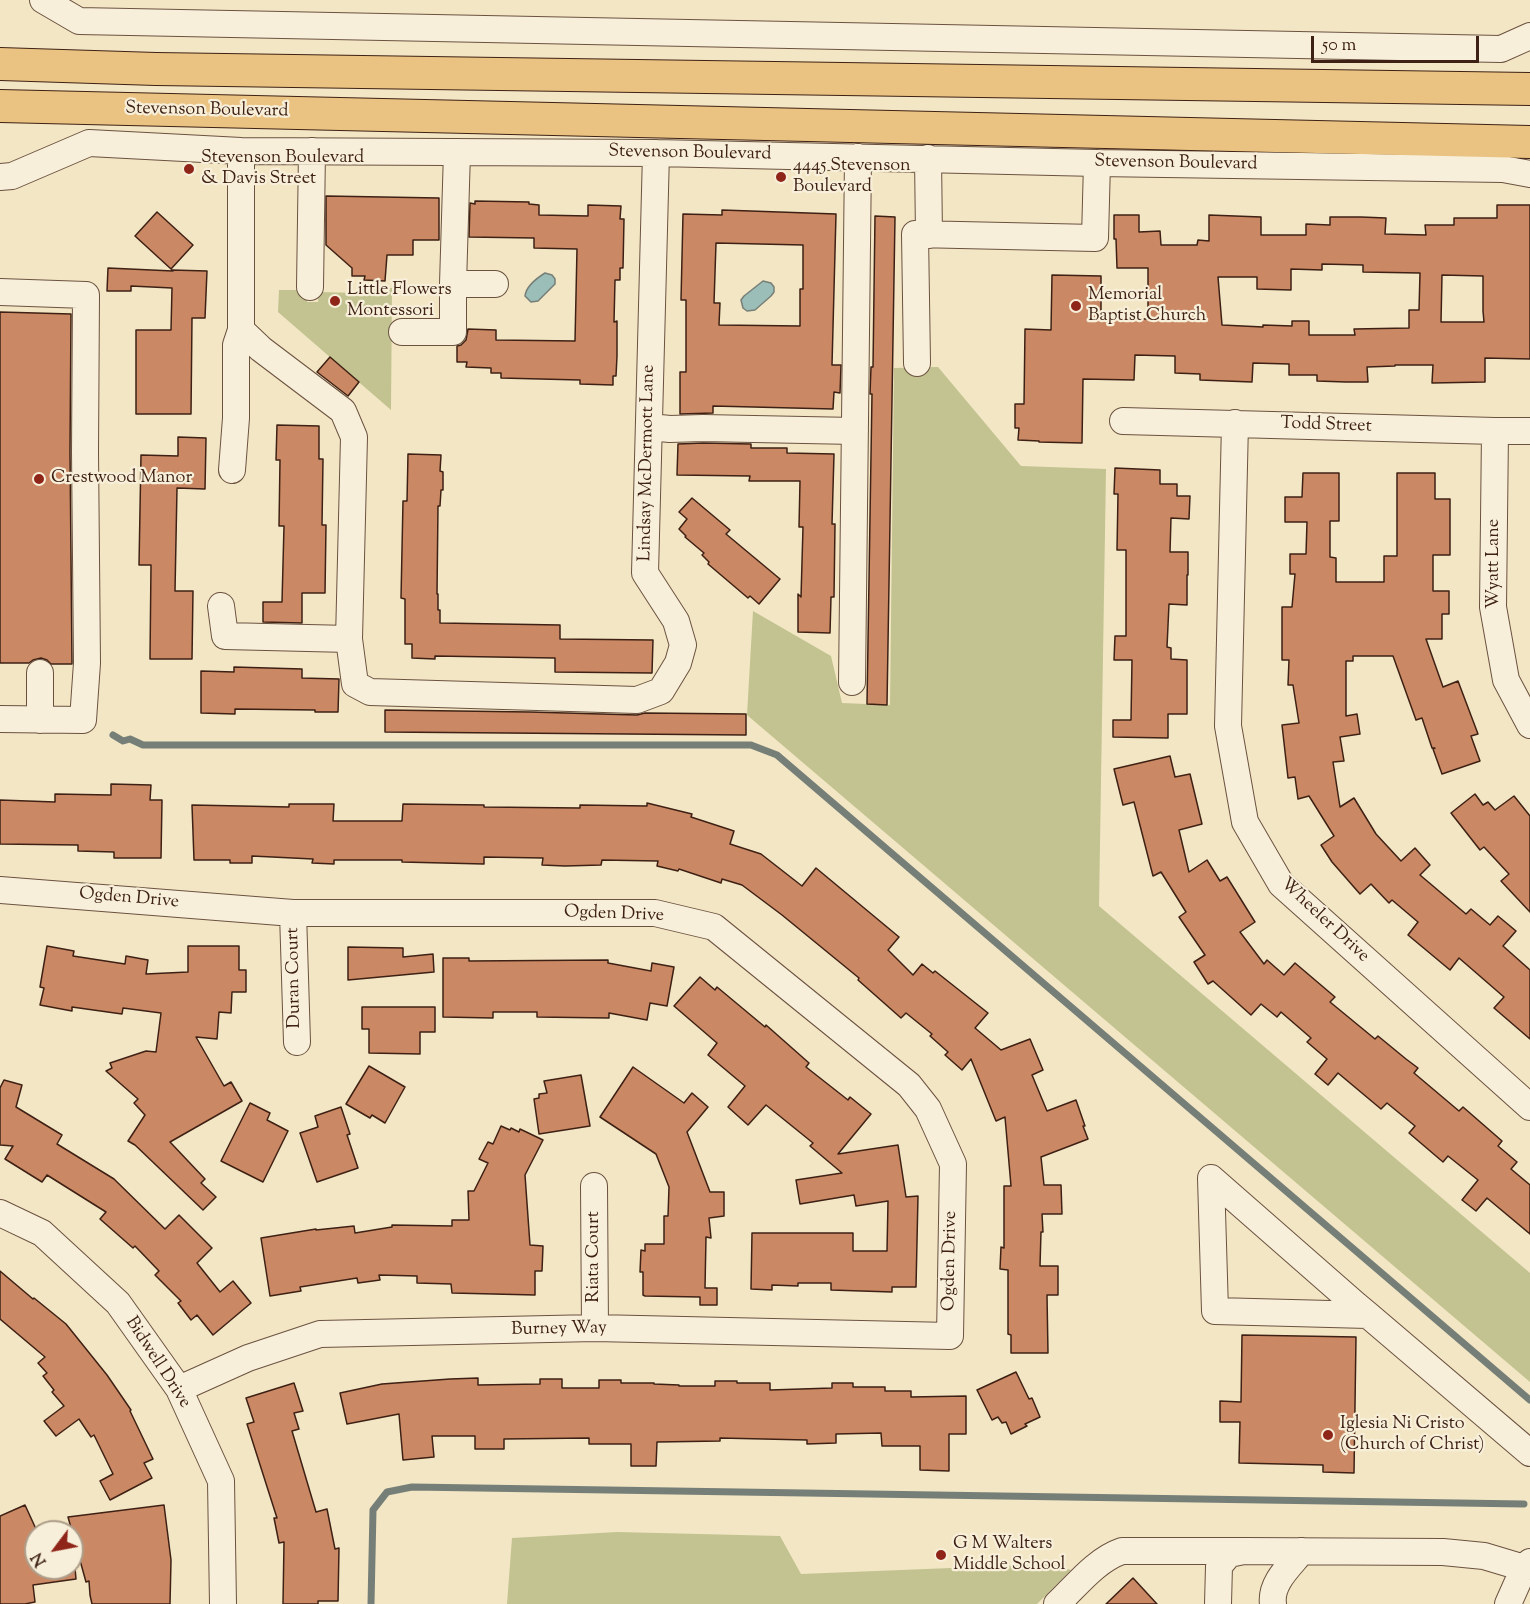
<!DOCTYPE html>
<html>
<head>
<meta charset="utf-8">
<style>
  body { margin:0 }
  #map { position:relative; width:1530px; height:1604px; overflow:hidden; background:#f3e6c4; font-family:"Sorts Mill Goudy",serif }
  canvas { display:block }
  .north { position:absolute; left:24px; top:1520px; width:60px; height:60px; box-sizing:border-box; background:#f7efd9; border:2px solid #ad9d8a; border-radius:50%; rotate:238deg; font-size:16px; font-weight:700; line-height:24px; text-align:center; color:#3e2114 }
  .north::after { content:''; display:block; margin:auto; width:21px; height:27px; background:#8f2418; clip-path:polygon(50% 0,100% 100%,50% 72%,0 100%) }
  .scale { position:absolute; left:1311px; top:36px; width:168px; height:27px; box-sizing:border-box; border:3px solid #3e2114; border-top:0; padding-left:8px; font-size:18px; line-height:21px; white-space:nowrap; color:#3e2114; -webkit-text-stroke:4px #f7efd9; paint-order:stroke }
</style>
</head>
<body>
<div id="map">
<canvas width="1530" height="1604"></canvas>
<div class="north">N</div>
<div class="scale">50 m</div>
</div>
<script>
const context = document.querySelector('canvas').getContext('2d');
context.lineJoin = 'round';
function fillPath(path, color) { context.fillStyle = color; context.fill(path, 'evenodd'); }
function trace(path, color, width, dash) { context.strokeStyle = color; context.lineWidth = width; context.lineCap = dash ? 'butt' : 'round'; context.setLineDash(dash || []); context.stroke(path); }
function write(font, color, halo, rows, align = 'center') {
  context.font = font + ' "Sorts Mill Goudy",serif'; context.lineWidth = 4.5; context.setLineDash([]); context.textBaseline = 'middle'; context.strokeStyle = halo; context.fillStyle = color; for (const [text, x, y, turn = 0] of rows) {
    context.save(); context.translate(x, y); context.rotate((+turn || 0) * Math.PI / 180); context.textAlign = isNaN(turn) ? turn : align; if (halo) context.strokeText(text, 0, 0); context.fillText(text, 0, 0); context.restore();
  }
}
fillPath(new Path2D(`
  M359,287l33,1 -1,122 -113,-98 1,-22h28v12h11l1,-10 39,1z
  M938,367l83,99 85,3 -7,437 431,367v109l-783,-667 6,-104 78,45 11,47 48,2 4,-337z
  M617,1532l163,4 21,38 250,-10 20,6 -34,34h-530l5,-66z`), '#c2c390');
const water = new Path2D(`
  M545,273l7,2 3,4v5l-17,17 -7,1 -6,-6c1,-9 12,-18 20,-23z
  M763,281l8,2 3,4v5l-3,4 -16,14 -8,1 -4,-3 -2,-8 3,-4z`);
fillPath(water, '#9cbeb9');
trace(water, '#767f77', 1.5);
trace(new Path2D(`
  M113,735l10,6 7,-2 13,6h608l26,10 753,645
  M371,1604l2,-94 14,-18 25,-5 1112,17`), '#767f77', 7);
const building = new Path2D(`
  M326,196l113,2v42h-26v15h-26l-2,26 -21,-1 1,-4h-13v-8l-26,-23z
  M475,201l54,1v2l10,1v10l49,1v-11l33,1 -1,13h4l-1,49h-3v12h-5l-1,42 3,-1v35l-1,20h-3v9l-33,-1v-4l-79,-2v-5h-10v-5l-25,-1 1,-5h-10v-16l4,-1 5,-5 2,-11 28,1v10l79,1 2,-92 -43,-1v-10l-65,-1 1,-34 5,1z
  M1497,205h33v154l-45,-1v24l-53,1 1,-18h-38v1l-28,1 1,15h-22l-29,-1v-6h-28v-11l-36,-1 -1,19 -52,-2v-6l-25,-1v-17l-40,-1 -1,25 -51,-1 -1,64 -43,-1v-1l-21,-1 1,-12h-4v-24h9l1,-75 26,1 1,-55 49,1v42l47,1v-51h-31l-1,-29h-2v-24h25v17l21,-1 1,14h36l1,-5 11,1v-26l52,2v18h45v-11l24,1v-8h31l25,1 -1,16 41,1 -1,-10h29v-7h43zM1322,264l41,1v7l57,1 -1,37h-10v18l-55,1 1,6h-46v-14h-17v5l-29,-1v2l-41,-2 -4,-48h39v12l34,1v-21l31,1zM1442,275l41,1v35l1,11h-43z
  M722,210l114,4 -4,151h9l-1,28 -6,-1 -1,17 -120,-3v7l-33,1v-42h6v-72h-5l2,-86 39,1zM716,243l87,2v44h-3v37l-81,-1 1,-22h-6z
  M157,212l36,33 -22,24 -36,-33z
  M875,216l20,1 -8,488 -20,-1 5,-310h-2l1,-27h2z
  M108,268l65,3 -1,-1 35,1 -2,47h-13l-1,96h-55v-84h35l1,-42 -41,-2v5h-24z
  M0,312l71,2 -1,138 2,212h-21l-4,-4 -6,-2 -8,2 -4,3h-29z
  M330,357l29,25 -11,14 -31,-24z
  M277,425l42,1v33h4l-1,66h4l-1,68h-23v30l-39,-1v-20h19l2,-76h-5l1,-66h-4z
  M178,437l28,1 -1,51 -28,-1 -2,103h18l-1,68h-42l1,-94h-12l2,-110 37,1z
  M703,443l48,1v4h36v5l47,1 -2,70h3l-1,73h-3l-1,36 -32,-1v-38l3,3 2,-70h-4l1,-46h-51l1,-5 -73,-1 1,-31z
  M408,454l33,1 -1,16 3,1v18h-2l-1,16h-2l-1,88h1v16h2v13l120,2v14l93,1 -1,33 -97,-1v-14l-120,-2v3l-23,-1v-14h-7v-45l-4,-1 2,-97h4z
  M1115,468l45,2v14h17v12h13l-1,23 -18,-1 -1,34h18v23h-1v30l-18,-1 -2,43 4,1v11l16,1v54h-19v24l-55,-1v-17h18l1,-60h-18l1,-24h11v-86h-9l1,-56h-4z
  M1303,473h36v48h-9v36l6,1v24h48v-26h13v-83h38v26h15v56h-17v36h16v23h-7v25h-16l17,48 15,-6 20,53 -7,2 9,25 -38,13 -9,-25 2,-1h-3l-10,-30 -6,2 -23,-64h-40v5h-7v55l11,-2 3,20 -20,3 4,24 -11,1 7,45 14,-9 22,36 25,27 14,-13 15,17 -10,10 46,39 5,-5 19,16 8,-9 18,15 -13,15 27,24v69l-36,-31 10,-11 -45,-39 -9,12 -42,-35 10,-13 -26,-22 -3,3 -18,-19 -11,10 -28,-32 -11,-17 13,-9 -25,-40 -11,3 -3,-22 -7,1 -6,-53 17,-2 -6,-38h-5l1,-25h-7v-53h10l3,-33h-5v-20h16l1,-32h-22v-25h17z
  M692,498l38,32 -4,4 54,45 -21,25 -9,-8 -2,2 -40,-34 1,-2 -7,-7 2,-2 -19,-16 1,-1 -7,-7 8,-10 -8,-7z
  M234,667l68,2v9l37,1 -1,33h-23v-2l-80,-1v5l-34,-1v-42l33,1z
  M385,710l145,2 107,3 8,-2 101,1v21l-361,-3z
  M1170,756l5,21 15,-3 12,50 -23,6 10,42 18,-12 13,21 7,-4 28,45 -15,10 24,32 3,-4 17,15 11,-12 40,34 -5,5 45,37 3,-3 28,23 12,9 -4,5 45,38 4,-4 39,34 -4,5 19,16 -6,7 19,16v49l-43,-36 -11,13 -14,-11 16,-20 -30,-24 -5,6 -34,-29 6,-7 -28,-23 -6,6 -43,-36 -10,12 -13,-11 12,-15 -20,-17 4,-4 -30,-26 -4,5 -16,-13 -10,11 -38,-34 -5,3 -14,-22 11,-7 -26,-38 7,-5 -25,-40 -8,4 -19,-74 -11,3 -9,-36z
  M111,784l40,1 -1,15h12l-1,58h-47v-6l-36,-1v-6l-78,-1v-44l55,2v-8l56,1z
  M1475,794l8,11 5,-3 7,8 19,-14 16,20v96l-29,-31 8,-7 -25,-27 -4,3 -29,-37z
  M647,803l45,11 -1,3 43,14 -4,13 31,10 41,32 14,-18 83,69 -11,13 25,25 9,-11 11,9 2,-2 53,42 -13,15 26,22 29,-11 13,31 -11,5 15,36 29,-11 9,26h-2l5,13 -47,18 3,28h17l1,29h-20l1,18h-2l-1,34h18v29h-11l1,58h-37v-18l-3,-1v-64l-8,-1 1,-22 3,1v-62h7l-6,-69 -9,4 -25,-62 -9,11 -17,-15 3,-3 -18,-16 2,-2 -26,-21 -5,5 -43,-38 1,-2 -77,-63 -40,-30 -20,-6 -1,4 -42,-14 -1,2 -21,-5 1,-5 -56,-1 -1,5 -36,1 -23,-1 1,-7 -59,-1v7l-82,-2v-2h-68v4l-22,-1 1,-4 -61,-3v7h-22v-3h-36l-2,-55 97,2v-3h45l-1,17h69l1,-17 81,1v2l96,1v-3l67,1z
  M47,946l27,5 -1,5 52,8 1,-8 22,4 -2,14 42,-2v-26h51v24h7v22h-14l-1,21 -12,-1 -2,27 -21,-2 28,49 7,-4 11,19 -72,41 35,37 -4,4 15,14 -13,13 -68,-65 -7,-4 17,-26 -11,-12 4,-4 -32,-28 6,-3 -2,-5 36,-12 10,1 5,-39 -38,-5 -1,6 -50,-7v4l-32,-6 4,-17 -4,-1z
  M348,947l55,1v9l30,-3 1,18 -86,8z
  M443,958h26v3l139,-1v3l43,8 1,-8 22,4 -7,39 -17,-3 -3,17 -38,-7v5l-72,-1v-5h-44v6l-50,-1z
  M700,977l15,13 2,-3 48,40 1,-2 43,38 -3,4 42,33 2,-3 21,17 -33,40 60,-9 8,52 12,-1 -2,91h-24v5l-61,-2v-7h-33v3l-26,-1v5l-21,-1 1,-56h101v18h34l1,-50 -32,5 -2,-11 -54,9 -4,-24 46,-7 -32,-27 3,-3 -47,-38 -18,20 -20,-18 17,-21 -37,-31 9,-12 -43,-37z
  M362,1007h73v25h-15v22l-51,-1v-24h-7z
  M369,1066l36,21 -20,36 -13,-8 -2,3 -24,-14z
  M633,1067l51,36 8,-10 16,14 -21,25 23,60h14v24l-15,2 2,20 -5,-1 -1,51h12v17h-17v-8l-55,-1 -2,-1v-23h-3l1,-22 4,1v-7h19v-28h4l1,-29 -13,-33 -56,-37z
  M581,1075l9,51 -51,8 -5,-35 5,-1v-4l8,-1 -3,-12z
  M4,1080l18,5 -6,22 46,28 -5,9 57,35 51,50 14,-14 33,33 -15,15 23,29 13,-11 18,22 -38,32 -16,-20 -6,5 -13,-17 3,-2 -26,-26 4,-4 -24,-25 -2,2 -33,-29 6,-7 -59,-37 -5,7 -37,-23 8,-13 -13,-1v-57z
  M250,1103l20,10 -3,7 21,11 -25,51 -42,-21z
  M341,1107l9,27 -3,1 11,33 -41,14 -17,-49 18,-6 -3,-11z
  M501,1126l9,4 1,-2 8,4 1,-3 23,11 -18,35 5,70 13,1 -1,25h-7v24l-83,-2 -1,-9 -34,-1v-7l-38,-1 1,5 -22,3 -1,-5 -57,9 1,4 -31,5 -9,-58 55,-9v1l38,-4 1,7 37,-6v-2l60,1v-6h17l-1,-29h6l14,-28 -9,-4 9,-17 5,2z
  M0,1271l33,28 1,-1 32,26 41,51 24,35 -1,1 23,48 -9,4 8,15 -42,22 -10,-19 13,-7 -19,-39 -3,2 -12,-18 -23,17 -12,-15 20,-15 -12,-14 2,-2 -11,-14 4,-3 -9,-10 7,-6 -45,-38z
  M1242,1335l114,2 -2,136 -31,-1v-7l-84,-2 1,-41h-20v-21l21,1z
  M1016,1372l13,27 3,-1 8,19 -15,7 2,2 -16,8 -5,-12 -4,1 -4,-6 -6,3 -15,-30z
  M478,1378v7l62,-1v-5h22v9h37v-8h22v3h33v1l25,1v1h36v-5h22v2h33v7l62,-2v-5h21v4h32v4h26v6l55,-1v38h-17v37l-29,-1v-24h-38l-1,-13 -45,1v9l-29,1v-4l-87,-2v3l-63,1 -1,24h-25v-22h-42v-6l-85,1v10h-29v-13h-43l2,21 -31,3 -4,-46 -52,10 -7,-31 42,-9 68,-5z
  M294,1383l9,28 -9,2 5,16 -7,2 24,81 11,-3 8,40 4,-1 -1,53h-20v3h-35l1,-62 -5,1 -5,-25h3l-30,-94 7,-2 -8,-24z
  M25,1505l11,24v39h39l1,11 -43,6 2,17 -10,2h-25v-88z
  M164,1505l7,55 -1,44h-78l-2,-9 -1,-14 -3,1 -18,-65z
  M1133,1578l24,26h-51z`);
fillPath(building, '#ca8964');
trace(building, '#3e2114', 1.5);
const minor = new Path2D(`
  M43,0l36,21 1422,28 29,-13
  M928,158l1,77
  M0,177l12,-1 77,-33 152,8 415,2 441,10 406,6 27,5
  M453,284h42
  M310,287l2,-136
  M0,292l86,3 -1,157 2,211 -4,57 -83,-1
  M241,330l20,19 82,62 11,26 -5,202 6,45 15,8 267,8 24,-9 17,-28 5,-18 -7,-24 -31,-48 11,-420
  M402,332h51v-48l4,-132
  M917,363l-2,-129 180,4 2,-75
  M1123,421l372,10h35
  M1235,423l-7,303 17,96 36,62 249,223
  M649,427l21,2 33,-1 152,3
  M1495,431l-2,176 13,73 24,45
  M232,470l4,-52v-73l5,-15v-179
  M221,606l4,30 124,3
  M852,682l6,-525
  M40,720v-47
  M0,890l293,23h362l59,14 195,158 19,24 25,55 -3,172 -355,-8 -275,6 -72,24 -69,31
  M293,913l4,129
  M594,1186l1,142
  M0,1213l42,20 76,70 61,86 42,92 2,123
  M1368,1315l-153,-4 -4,-133 145,127 12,10 162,138
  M1057,1604c20,-19 39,-44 65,-53h122
  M1218,1604l1,-38 10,-12 15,-3 199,1 41,4 40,12
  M1273,1604c-3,-21 17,-38 29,-53
  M1508,1604l16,-36 6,-6`);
const major = new Path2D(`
  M0,64l156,5 1374,20
  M0,106l1530,36`);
trace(minor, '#6b5240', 28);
trace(major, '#3e2114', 34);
trace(minor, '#f7efd9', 26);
trace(major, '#eac382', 32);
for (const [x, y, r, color] of [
  [189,169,6,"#8f2418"],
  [781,177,6,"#8f2418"],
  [335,301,6,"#8f2418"],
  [1076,306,6,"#8f2418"],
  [39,479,6,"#8f2418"],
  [1328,1435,6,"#8f2418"],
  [941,1555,6,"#8f2418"]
]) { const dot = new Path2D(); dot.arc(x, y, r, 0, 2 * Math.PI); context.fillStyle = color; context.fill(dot); trace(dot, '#f7efd9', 2); }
write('18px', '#3e2114', '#f7efd9', [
  ["Stevenson Boulevard",207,111,1],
  ["Stevenson Boulevard",690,154,1],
  ["Stevenson Boulevard",1176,164,1],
  ["Todd Street",1326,426,2],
  ["Lindsay McDermott Lane",648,463,-89],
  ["Wyatt Lane",1495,564,-90],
  ["Ogden Drive",129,899,5],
  ["Ogden Drive",614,915,2],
  ["Wheeler Drive",1324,921,43],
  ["Duran Court",295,978,-91],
  ["Riata Court",595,1257,-90],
  ["Ogden Drive",951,1261,-89],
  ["Burney Way",559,1330,-1],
  ["Bidwell Drive",157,1363,57]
]);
write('18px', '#3e2114', '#f7efd9', [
  ["Stevenson Boulevard",201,159],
  ["& Davis Street",201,180],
  ["4445 Stevenson",793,167],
  ["Boulevard",793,188],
  ["Little Flowers",347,291],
  ["Montessori",347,312],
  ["Memorial",1088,296],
  ["Baptist Church",1088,317],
  ["Crestwood Manor",51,479],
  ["Iglesia Ni Cristo",1340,1425],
  ["(Church of Christ)",1340,1446],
  ["G M Walters",953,1545],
  ["Middle School",953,1566]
], 'left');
</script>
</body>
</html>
